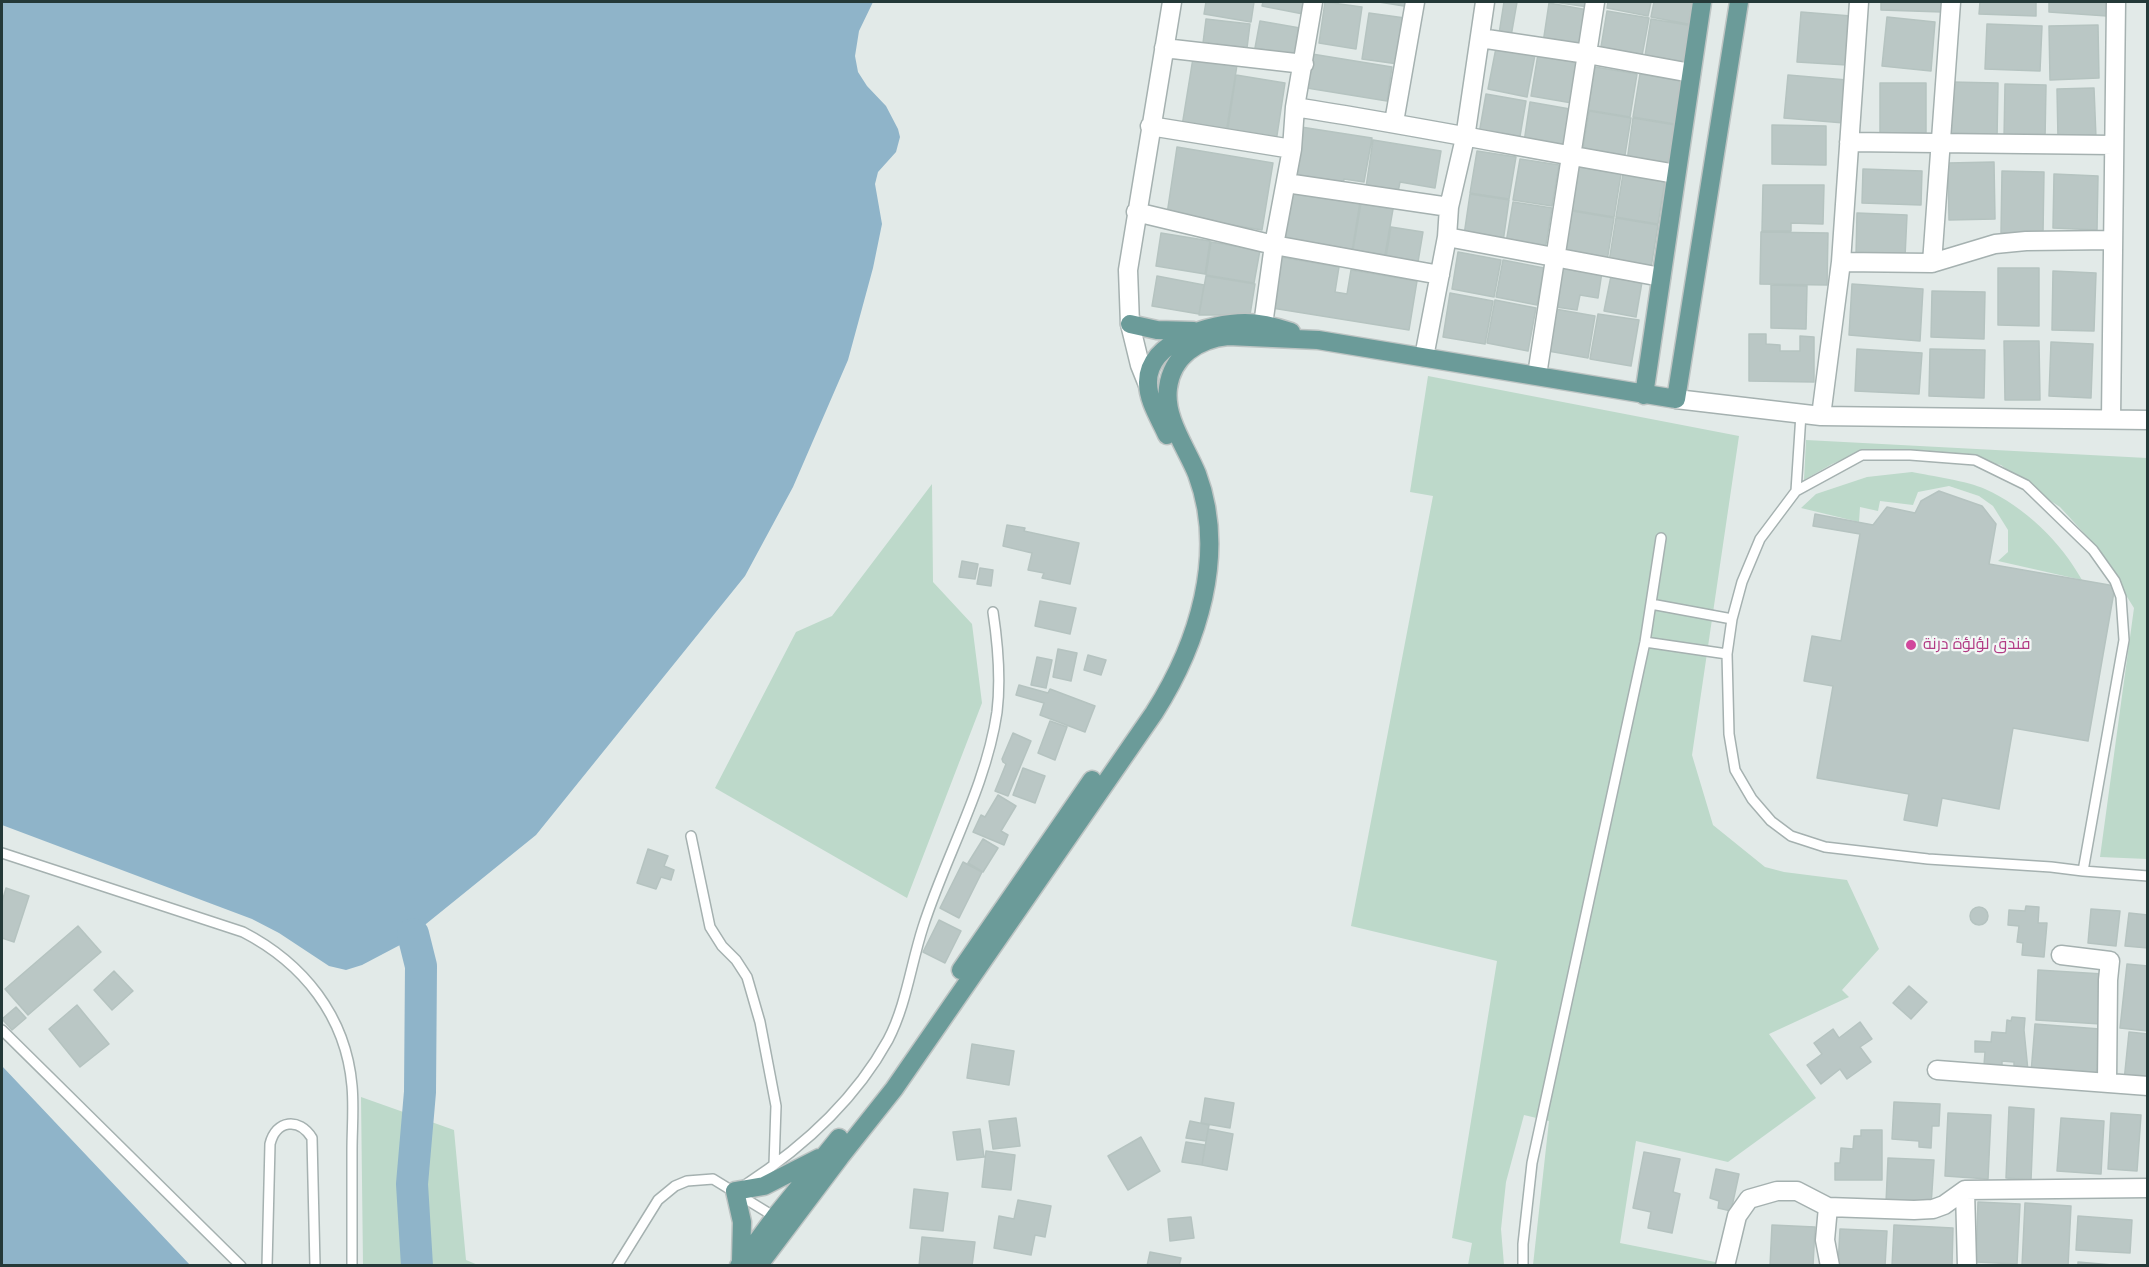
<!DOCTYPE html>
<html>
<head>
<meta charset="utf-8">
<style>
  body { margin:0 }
  #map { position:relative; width:2149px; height:1267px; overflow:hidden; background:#e2eae8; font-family:"DM Sans",sans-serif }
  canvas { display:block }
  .frame { position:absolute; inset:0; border:3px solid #243938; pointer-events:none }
</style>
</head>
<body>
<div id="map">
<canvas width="2149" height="1267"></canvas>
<div class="frame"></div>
</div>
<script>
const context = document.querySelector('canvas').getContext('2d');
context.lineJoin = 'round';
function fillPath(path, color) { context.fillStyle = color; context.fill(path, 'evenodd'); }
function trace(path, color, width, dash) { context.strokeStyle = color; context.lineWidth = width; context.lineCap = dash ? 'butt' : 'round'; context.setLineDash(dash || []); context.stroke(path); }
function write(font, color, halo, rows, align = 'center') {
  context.font = font + ' "DM Sans",Cairo,sans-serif'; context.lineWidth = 4.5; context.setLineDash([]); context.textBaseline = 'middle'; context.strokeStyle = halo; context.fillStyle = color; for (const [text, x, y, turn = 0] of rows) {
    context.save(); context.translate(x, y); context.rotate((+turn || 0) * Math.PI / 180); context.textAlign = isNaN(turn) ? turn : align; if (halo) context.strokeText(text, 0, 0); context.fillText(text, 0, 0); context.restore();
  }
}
fillPath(new Path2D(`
  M1428,376l311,60 -47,319 21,70 52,42 19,5 63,8 32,69 -37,41 7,7 -80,37 47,64 -88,64 -92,-21 -16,102 95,19v3h-182l16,-144 -25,-6 -18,67 -5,47 3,36h-36l4,-22 -20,-5 45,-277 -146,-35 82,-430 -23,-4z
  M1806,440l341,18v401l-47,-2 34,-249 -40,-64 -34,-37 -34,-22 -25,-20 -88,-15h-48l-33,14 -28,16z
  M1912,472c19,4 56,9 73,17 40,18 76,53 97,91l-84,-19 10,-9v-22l-15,-24 -14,-10 -30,-10 -31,6 -5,13 -33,-4 -2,10 -18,-4 -1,15 -58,-14 15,-14 51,-17z
  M932,484l1,98 39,42 10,79 -75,195 -192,-110 81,-156 36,-16z
  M361,1097l93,33 12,130 12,5h-115z`), '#bdd9ca');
fillPath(new Path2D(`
  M2,2h871l-14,29 -4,25 3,16 9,14 19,20 12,23 2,8 -4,15 -18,20 -3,12 7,40 -9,44 -25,92 -55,127 -48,89 -209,259 -136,110 -38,20 -16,5 -17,-4 -50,-33 -27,-14 -250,-94z
  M2,1066l188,199h-188z`), '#8fb4c9');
trace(new Path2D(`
  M413,934l8,32 -1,126 -8,92 5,82`), '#8fb4c9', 32);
const building = new Path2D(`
  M1206,2h48l-3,20 -47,-8z
  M1263,2h43l-3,12 -41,-8z
  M1325,2l37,5 -6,42 -37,-6z
  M1379,2h31v5z
  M1504,2h13l-7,40 -12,-2z
  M1554,2h35l-1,5z
  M1608,2h43l-3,14 -41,-8z
  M1654,2h43l-4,23 -42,-8z
  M1881,2h61v10l-61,-2z
  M1980,2h56v14l-57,-2z
  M2049,2h59l-1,14 -58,-4z
  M1549,3l39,7 -7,40 -38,-7z
  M1607,11l42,7 -8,43 -41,-8z
  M1801,12l50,4 -4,49 -50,-3z
  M1369,13l36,5 -7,46 -36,-5z
  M1887,17l48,5 -4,49 -49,-5z
  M1206,19l44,5 -3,24 -44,-5z
  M1651,19l42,7 -8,43 -41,-7z
  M1260,21l40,7 -4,27 -41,-7z
  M1987,24l55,2 -2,45 -55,-2z
  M2098,25l1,53 -49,2 -1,-54z
  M1496,48l39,7 -8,42 -39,-8z
  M1194,52l44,7 -12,74 -44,-7z
  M1312,54l80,13 -5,34 -80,-13z
  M1538,54l41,7 -7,42 -41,-7z
  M1595,67l42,7 -7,43 -42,-7z
  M1640,74l42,7 -7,43 -42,-7z
  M1236,75l49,8 -9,59 -49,-8z
  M1788,75l59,5 -3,43 -60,-5z
  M1951,82l47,1 -1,56 -47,-1z
  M1880,83h46v50h-46z
  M2005,84l41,1 -1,55 -41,-1z
  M2094,88l2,50 -38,1 -1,-50z
  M1486,94l40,7 -7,41 -40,-8z
  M1530,102l40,7 -7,40 -39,-7z
  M1589,111l42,7 -7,43 -42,-7z
  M1633,118l42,7 -7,43 -41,-7z
  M1772,125l54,1v39l-54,-1z
  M1301,127l71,11 -8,44 -20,-3 -1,5 -50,-9z
  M1373,140l68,11 -6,37 -35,-6 -2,10 -32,-5z
  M1177,147l96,16 -11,67 -95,-16z
  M1477,151l39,6 -7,42 -39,-6z
  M1520,159l39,6 -7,41 -39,-6z
  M1994,162l1,57 -46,1 -1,-57z
  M1579,167l42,7 -7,43 -42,-7z
  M1863,169l59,2 -1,34 -59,-2z
  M2002,171l42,1 -1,62 -42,-1z
  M1623,174l42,7 -7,43 -42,-7z
  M2054,174l44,2 -1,54 -44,-2z
  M1763,185h61l-1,39 -32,-1v8h-29z
  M1291,191l69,11 -8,49 -69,-11z
  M1470,194l39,6 -6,42 -39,-7z
  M1513,202l39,6 -7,42 -39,-7z
  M1361,203l32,6 -8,46 -32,-5z
  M1572,211l42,7 -7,43 -42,-7z
  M1857,213l50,2 -2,42 -49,-2z
  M1616,218l42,7 -7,43 -42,-6z
  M1391,227l32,5 -5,30 -32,-5z
  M1761,232l67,1 -1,52 -67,-1z
  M1161,233l49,8 -5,33 -49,-8z
  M1211,242l49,8 -6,33 -48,-8z
  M1458,252l43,8 -7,37 -42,-8z
  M1280,257l59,10 -4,25 12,2 4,-24 66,11 -8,49 -137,-22z
  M1503,260l41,8 -7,37 -41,-8z
  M1563,266l39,6 -4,26 -18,-3 -3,15 -21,-3z
  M1998,268h41v58l-41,-1z
  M2053,271l43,2 -2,58 -42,-1z
  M1157,276l47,9 -5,29 -47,-8z
  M1206,276l49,8 -5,31h-51z
  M1611,276l31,6 -6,35 -32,-6z
  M1852,284l71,5 -3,52 -71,-6z
  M1771,285l36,1 -1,43 -35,-1z
  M1932,291l53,1 -1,47 -53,-2z
  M1450,293l43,8 -8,43 -42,-7z
  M1495,300l41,8 -8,43 -41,-8z
  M1555,309l40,7 -7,42 -40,-7z
  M1598,314l41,6 -8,46 -41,-7z
  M1749,334h17v10l14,1v6h20v-15l14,1v45l-65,-1z
  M2004,341h35l1,59h-35z
  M2051,342l42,2 -2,54 -42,-2z
  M1857,349l65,4 -3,41 -64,-3z
  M1930,349l55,1 -1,48 -55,-2z
  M1939,491l43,15 14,18 -7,40 126,22 -27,155 -75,-13 -14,81 -57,-11 -5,28 -33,-6 5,-26 -92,-16 16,-92 -29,-5 8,-45 29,5 19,-107 -47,-8 2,-12 58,11 14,-18 28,6 6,-12z
  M1007,525l18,3 -1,3 55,12 -9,41 -28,-6 2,-5 -16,-3 4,-17 -29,-7z
  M962,561l16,3 -3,15 -16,-2z
  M980,568l13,2 -2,16 -14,-2z
  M1040,601l36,7 -6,26 -35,-8z
  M1058,649l19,4 -6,28 -18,-4z
  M1088,655l18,5 -5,15 -17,-5z
  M1037,657l15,3 -6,28 -15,-3z
  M1019,685l29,8 2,-4 45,17 -10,26 -45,-17 4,-12 -28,-8z
  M1050,721l17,6 -12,33 -17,-7z
  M1013,733l18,8 -23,55 -13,-5 11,-27 -3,-2 -1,-3z
  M1023,768l22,8 -10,27 -22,-8z
  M998,795l18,11 -15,25 7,4 -4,10 -31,-13 8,-17 4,2z
  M983,839l15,9 -15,24 -15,-9z
  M648,849l20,7 -4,10 10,4 -3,10 -10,-3 -5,12 -19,-6z
  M963,862l19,10 -23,46 -19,-10z
  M6,888l23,8 -15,46 -12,-4v-36z
  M2026,906l13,1 -1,16h9l-3,34 -22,-2 1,-12 -6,-1 2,-16 -11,-1 1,-15 16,1z
  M1970 916a9 9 0 1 1 18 0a9 9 0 1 1-18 0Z
  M2091,909l29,2 -4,35 -28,-3z
  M2129,913l19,2v33l-23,-2z
  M939,920l22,11 -16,32 -22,-11z
  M78,926l23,26 -73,63 -23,-26z
  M2127,964l21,2v65l-28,-3z
  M2038,970l65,4 -2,50 -65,-4z
  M114,971l19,20 -21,19 -18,-20z
  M1909,986l18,16 -16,17 -18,-16z
  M77,1005l32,39 -29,23 -31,-38z
  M16,1007l10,11 -14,12 -10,-11z
  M2012,1017l13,1 -1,12 4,41 -14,-1v-8l-12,-1v5l-18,-1 1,-13h-10v-11l16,1 1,-10 14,1 1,-13 4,1z
  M1860,1022l12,17 -12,8 11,15 -24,17 -7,-10 -19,15 -14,-19 15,-11 -8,-11 19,-14 6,9z
  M2035,1024l65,5 -4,49 -65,-5z
  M2129,1032l19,2v49l-24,-2z
  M972,1044l42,7 -5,34 -42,-7z
  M1205,1098l29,5 -4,25 -29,-5z
  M1894,1102l46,2 -1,22h-7l-1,22 -12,-1v-6l-27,-2z
  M2009,1107l25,2 -3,71 -25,-2z
  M1948,1113l43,2 -3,64 -43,-3z
  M2111,1113l30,2 -4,56 -29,-2z
  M1016,1118l4,28 -27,3 -4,-28z
  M2061,1118l43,3 -3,53 -44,-3z
  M1190,1121l19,4 -3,16 -20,-3z
  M980,1129l4,28 -27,3 -4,-28z
  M1208,1129l25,5 -6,36 -25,-5z
  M1861,1130h21v50h-47v-17h5l1,-15 12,1 1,-13h7z
  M1141,1137l19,34 -32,19 -20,-34z
  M1186,1142l19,3 -3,20 -20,-3z
  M986,1151l29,4 -4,35 -29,-3z
  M1644,1152l36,7 -7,33 7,2 -8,39 -24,-5 3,-16 -18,-4z
  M1888,1158l46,2 -3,46 -45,-3z
  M1716,1169l23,5 -8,37 -13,-3 1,-7 -9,-3z
  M914,1189l34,4 -5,38 -33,-3z
  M1018,1200l33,6 -6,31 -10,-2 -4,20 -37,-7 5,-32 15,3z
  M1978,1202l42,2 -3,60 -41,-2z
  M2025,1203l46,3 -3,60h-46z
  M2078,1216l54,4 -2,33 -54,-3z
  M1191,1217l3,21 -24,3 -2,-22z
  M1772,1225l43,2 -2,39h-43z
  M1894,1225l59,3 -1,38h-60z
  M1840,1229l47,2 -2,35h-47z
  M922,1237l53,5 -3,24h-53z
  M1150,1252l31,6 -2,8h-32z
  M2078,1262l46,4h-46z`);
fillPath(building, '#bac7c5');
trace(building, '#b5c3c0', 1.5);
const service = new Path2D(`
  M1796,491l5,-77
  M1651,604l81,15
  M1645,642l82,12
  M691,836l19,91 12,19 14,14 11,17 13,45 16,84 -2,59
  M2,853l241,79c60,31 103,84 109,154 2,21 0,43 0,64 0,39 0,77 0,116
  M2083,871l41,-231 -3,-43 -6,-16 -22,-31 -67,-65 -51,-25 -65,-5h-48l-66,36 -36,48 -18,43 -10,37 -5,35 2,80 6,36 17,29 19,22 20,15 34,11 103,12 123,8 32,4 65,5
  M2,1030l239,236
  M745,1185c57,-37 110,-85 143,-145 18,-34 23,-76 35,-113 23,-72 63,-140 74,-215 4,-33 1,-67 -4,-100
  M267,1266l3,-122c6,-24 29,-27 42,-6l3,128
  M617,1266l41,-66 17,-14 12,-5 26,-2 62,38
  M1523,1266v-22l9,-81 113,-521 16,-104`);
const minor = new Path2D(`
  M1480,38l107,16 104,19
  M1164,48l140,16
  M1295,107c128,20 254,46 381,67
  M1394,122l21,-120
  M1150,126l142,23
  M1849,142l264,3
  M1286,183l163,24
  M1136,212l138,33 166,30
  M1447,237l214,40
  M1841,262l91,1 63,-19 31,-3 87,-1
  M1932,263l19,-261
  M1263,325l11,-80 18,-96 3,-42 18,-105
  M1424,357l23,-120 2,-30 16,-69 20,-136
  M1537,375l58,-373
  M1148,385l-8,-20 -10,-41 -2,-54 44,-268
  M1676,399l145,17 327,4
  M1821,416l20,-154 18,-260
  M2111,419l5,-417
  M2061,955l49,6 -2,19 -1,103
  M1937,1070l211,16
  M1965,1190l2,76
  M1828,1207l-3,33 5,26
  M1725,1266l12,-50 12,-17 28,-8h20l31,16 86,3 19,-1 11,-4 21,-15 183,-2`);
const primary = new Path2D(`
  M1130,324l27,6 37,1
  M1644,395l58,-393
  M1167,435c-7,-16 -19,-34 -19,-52 -1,-42 64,-60 97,-60 16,0 31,4 46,9
  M961,970l131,-190
  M741,1261l1,-39 -7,-31 29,-5 55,-28
  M739,1266l36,-49 64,-79
  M758,1266l82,-109 54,-68 260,-376c44,-69 73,-159 43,-239 -11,-27 -33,-56 -29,-86 4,-32 30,-49 60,-52l90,4 358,59 63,-397`);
trace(service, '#a5b1b0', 12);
trace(minor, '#a5b1b0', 21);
trace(primary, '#bdc4c3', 21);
trace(service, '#fff', 9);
trace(minor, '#fff', 18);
trace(primary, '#6b9b99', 18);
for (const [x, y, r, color] of [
  [1911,645,6,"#d1479c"]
]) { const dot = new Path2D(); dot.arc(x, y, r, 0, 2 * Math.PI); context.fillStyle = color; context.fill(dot); trace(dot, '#f2f7f5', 2); }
write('16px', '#b23c85', '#f2f7f5', [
  ["فندق لؤلؤة درنة",1923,645]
], 'left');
</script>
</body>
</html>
